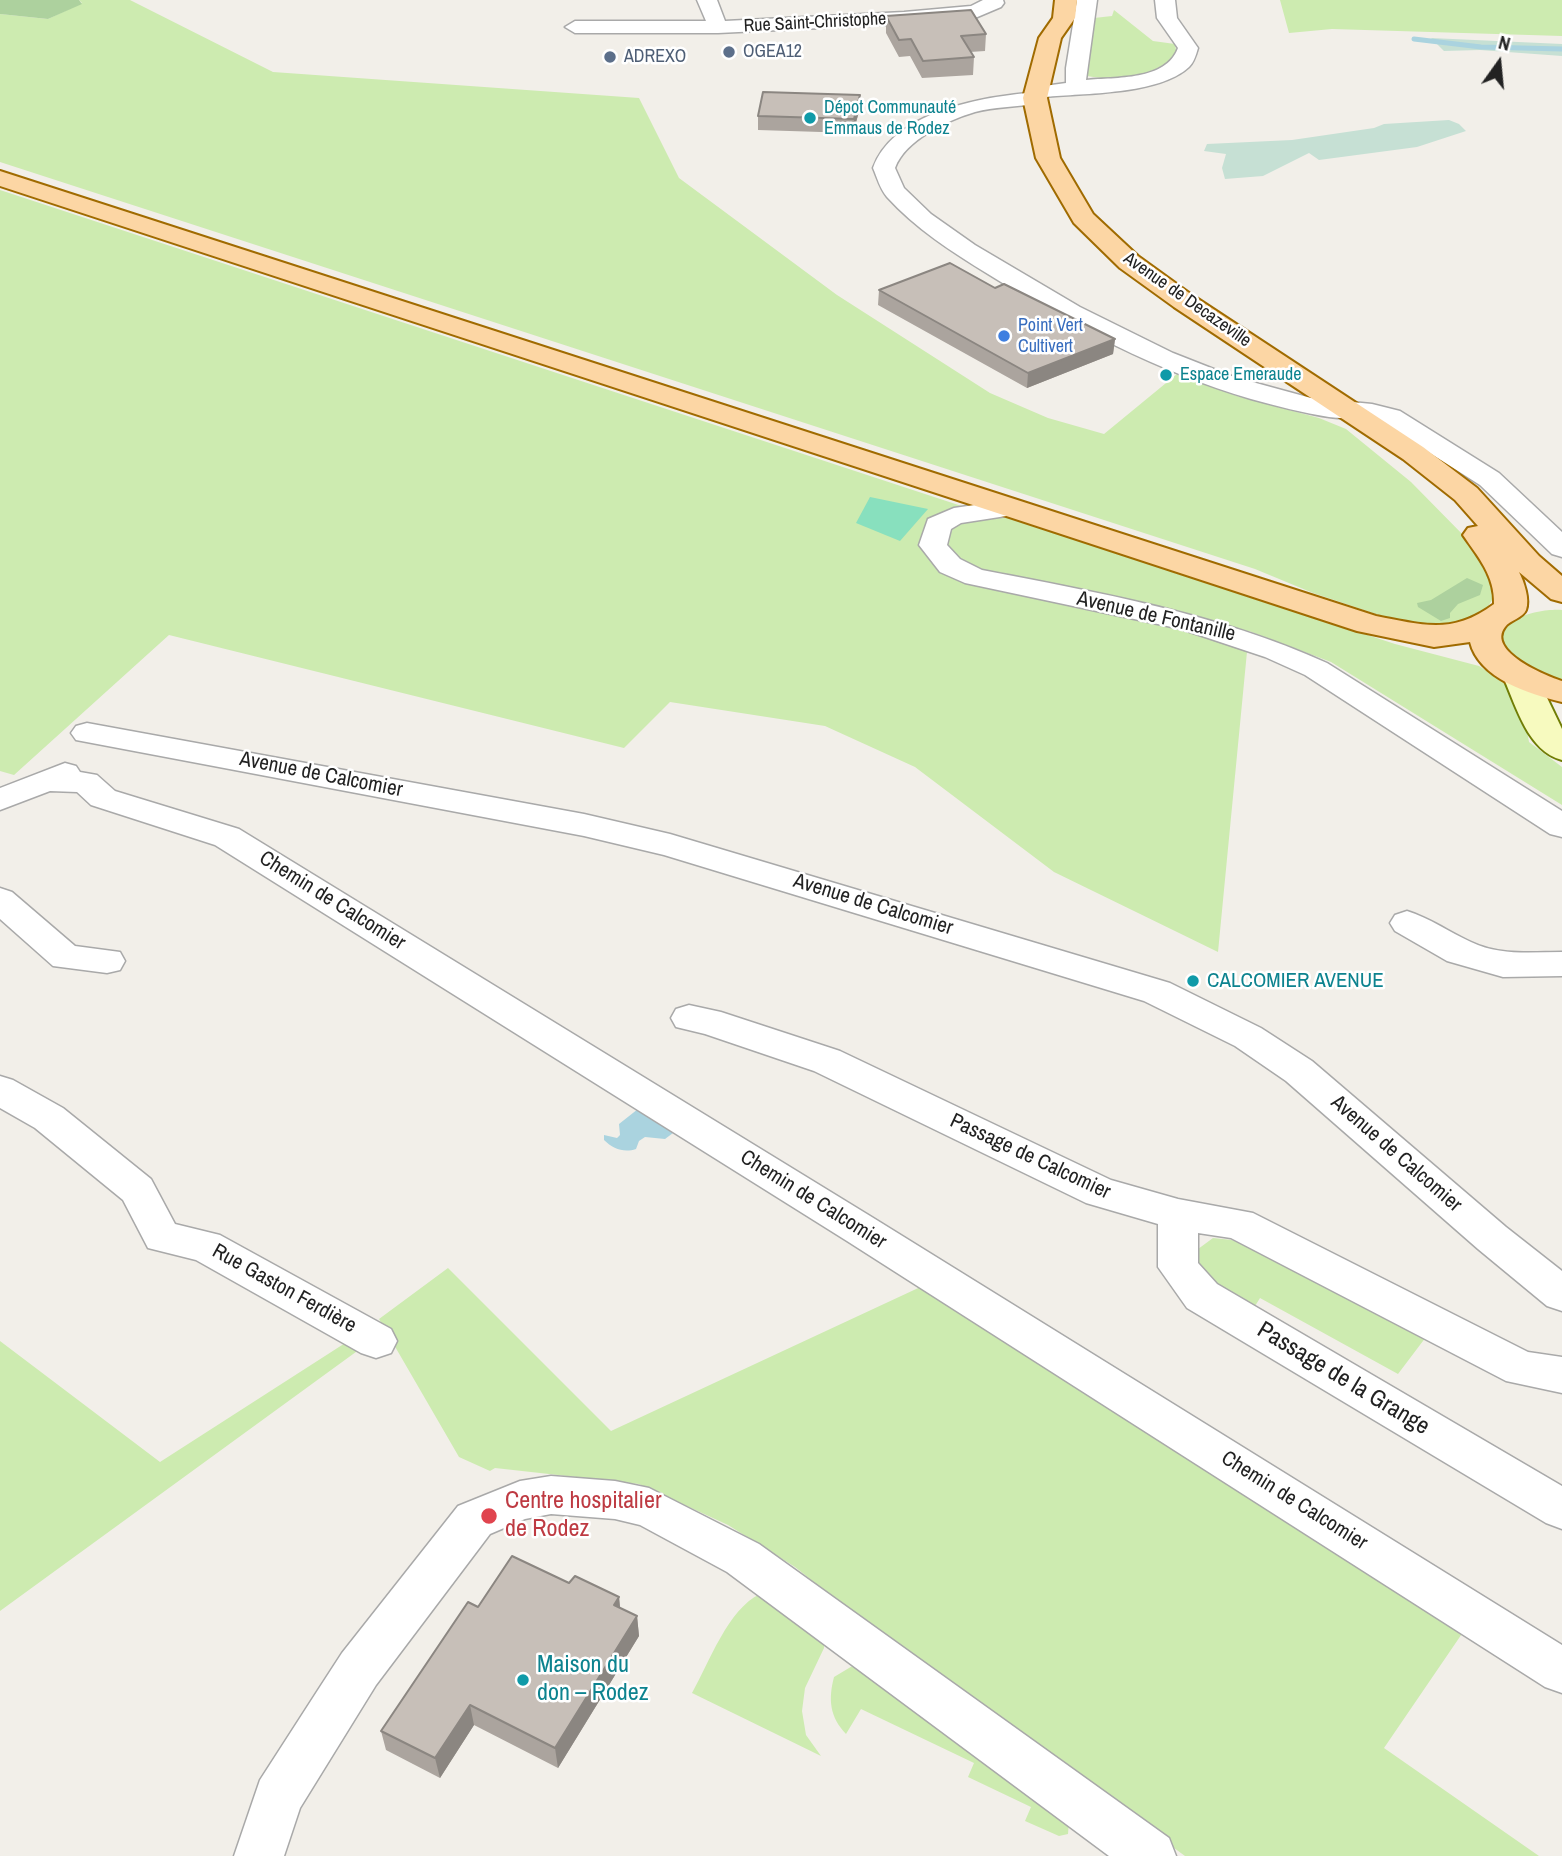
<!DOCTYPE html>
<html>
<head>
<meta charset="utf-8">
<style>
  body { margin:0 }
  #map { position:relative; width:1562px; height:1856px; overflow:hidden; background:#f2efe9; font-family:"Archivo Narrow",sans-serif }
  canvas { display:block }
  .north { position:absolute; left:1464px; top:28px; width:70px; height:70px; -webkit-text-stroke:5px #fff; paint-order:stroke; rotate:15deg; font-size:19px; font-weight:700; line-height:28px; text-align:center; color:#222 }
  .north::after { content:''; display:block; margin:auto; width:24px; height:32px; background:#222; clip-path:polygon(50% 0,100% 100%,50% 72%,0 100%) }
</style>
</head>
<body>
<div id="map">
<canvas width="1562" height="1856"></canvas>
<div class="north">N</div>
</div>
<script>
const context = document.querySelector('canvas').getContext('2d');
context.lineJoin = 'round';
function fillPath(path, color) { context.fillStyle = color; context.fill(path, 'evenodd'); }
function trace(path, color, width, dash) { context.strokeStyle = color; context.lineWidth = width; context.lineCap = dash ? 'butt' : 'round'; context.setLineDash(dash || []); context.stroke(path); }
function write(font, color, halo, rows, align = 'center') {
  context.font = font + ' "Archivo Narrow",sans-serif'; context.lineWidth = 5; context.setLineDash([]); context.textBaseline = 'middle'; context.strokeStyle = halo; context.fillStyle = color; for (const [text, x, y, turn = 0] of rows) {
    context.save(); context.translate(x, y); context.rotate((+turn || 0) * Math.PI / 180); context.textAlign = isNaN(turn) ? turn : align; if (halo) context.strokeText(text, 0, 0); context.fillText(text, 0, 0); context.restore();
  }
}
fillPath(new Path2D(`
  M79,0h51l143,72 366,26 40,80 158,117 153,98 58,25 56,16 73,-60 60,22 82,22 27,11 65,53 60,61 15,18 10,33 -11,17 -24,12 -26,6 -23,-3 -99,-33 -58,-24 -1255,-407v-148l48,5 34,-16z
  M1280,0h282v36l-230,-7 -43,4z
  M1114,10l39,31 22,3 2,12c-28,21 -56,26 -90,20l7,-58 18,-2z
  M0,190l995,327 17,1 383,126 84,22 29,19 18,40 3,17 33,25v38l-231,-143 -82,-31 -31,321 -164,-80 -139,-105 -90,-41 -155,-24 -46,46 -455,-113 -155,140 -14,-4z
  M1562,610v74c-20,-7 -45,-15 -56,-34 -19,-32 37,-42 56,-40z
  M1213,1238l19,2 17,7 177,90 -28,37 -138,-76 -8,13 -52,-37 -6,-22z
  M448,1268l163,163 318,-148 541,339 -86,126 155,108h-354l-335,-245 -55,-44 -67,-42 -89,-41 -144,-16 -5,3 -31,-14 -80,-138z
  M353,1338l7,11 -360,262v-270l160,121z
  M760,1594l64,46v8l-19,40 -3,23 4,24 15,21 -129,-63c17,-30 36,-84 68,-99z
  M854,1665l215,156 -1,13 -9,2 -34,-15 6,-14 -63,-30 6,-14 -113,-54 -15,25c-16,-17 -18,-34 -12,-57z`), '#cdebb0');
fillPath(new Path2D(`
  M0,0h79l3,4 -34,15 -48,-5z
  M1467,578l16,7 -3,10 -22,9 -8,9v5l-9,3 -23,-14 -1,-4 14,-3z`), '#add19e');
fillPath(new Path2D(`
  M1431,38l131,6v12l-82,-6 -36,1z
  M1449,120l10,4 7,7 -49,16 -98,13 -10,-7 -46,23 -38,3 -3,-11 4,-14 -22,-3 3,-7 85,-4 82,-12 10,-4z`), '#c6e0d4');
fillPath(new Path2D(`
  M870,497l58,12 -28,32 -44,-18z`), '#88e0be');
fillPath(new Path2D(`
  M638,1109l30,16 5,8 -8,6 -20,-2 -6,4 -3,8c-12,4 -23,0 -32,-9v-5l13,3 3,-3 -1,-11z`), '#aad3df');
trace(new Path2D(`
  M1414,39l67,8 81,2`), '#aad3df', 5);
const minor = new Path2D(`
  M697,0h20l8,21 179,-9 67,-6 12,-6h20l1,3 -3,4 -26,11 -71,6 -186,9h-143l-10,-6 10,-6h131z
  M1077,0h20l-11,80c30,-3 80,1 92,-32l-21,-30 -2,-18h20l2,18 21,30c-2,7 -4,14 -9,19 -30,28 -105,26 -144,30l-3,5 -7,2c-20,3 -41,3 -60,8 -27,8 -70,28 -80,56l9,20 27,26 44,31 105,62 93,46 61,24 77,21 61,6 28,7 99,62 63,59v25l-10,-3 -72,-69 -94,-60c-18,-9 -37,-5 -57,-8 -26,-4 -52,-11 -78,-18 -93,-27 -181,-74 -263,-125 -36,-22 -73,-46 -101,-77 -7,-8 -10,-20 -14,-29 20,-55 104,-70 154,-75l3,-5 36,-5v-15z
  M1009,500l10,2 4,6 -4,6 -58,9 -10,6 -4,16 13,14 22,11c118,23 234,43 345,93l235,148v26l-12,-3 -245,-159 -40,-18 -84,-28 -216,-46 -25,-11 -21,-27 9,-26 26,-11z
  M87,723l497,91 86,20 500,149 91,45 51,33 194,166 56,44v40l-15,-5 -69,-57 -192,-168 -51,-35 -91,-45 -480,-146 -80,-19 -508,-96 -5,-7 5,-7z
  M65,763l11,3 4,6 17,3 18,16 124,38 636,390 687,426v48l-17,-6 -698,-446 -632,-396 -124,-40 -14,-13 -27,-1 -50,19v-22z
  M0,888l12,4 63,54 45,6 5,9 -5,9 -13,3 -54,-7 -53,-47z
  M1407,911c23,7 42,21 64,31 29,14 60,10 91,10v24l-59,1 -56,-16 -52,-30 -5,-8 5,-8z
  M689,1005l32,7 119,39 271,129 67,19 75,14 275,139 34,5v36l-56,-12 -275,-143 -33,-5v30l19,21 345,202v43l-16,-6 -359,-215 -29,-41v-43l-72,-21 -272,-132 -109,-37 -29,-7 -5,-9 5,-9z
  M0,1076l13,4 50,28 88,71 24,45 45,11 171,94 6,12 -6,12 -15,5 -15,-5 -165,-93 -48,-12 -25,-48 -88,-72 -35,-20z
  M551,1476l64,5 34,7 110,56 410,294 7,18h-67l-382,-284 -87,-47 -25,-6 -64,-5 -26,5 -35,15 -114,151 -76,123 -16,48h-50l26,-76 58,-90 24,-37 116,-147 62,-25z`);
const secondary = new Path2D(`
  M1521,669l12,3 5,7 24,50v31c-34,-9 -45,-52 -58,-81l5,-7z`);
const primary = new Path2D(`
  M1055,0h22l-2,18 -14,20 -14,60 13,60 33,56 45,42 54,39 231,152 54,41 62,68 23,20v26l-11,-3 -32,-27c5,10 11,27 7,38 -3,8 -16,10 -21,17 -19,24 41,49 57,54v21c-32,-8 -83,-23 -92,-60l-36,5 -77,-16 -1357,-445v-15l1376,445c48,9 76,19 118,-12 1,-28 -16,-47 -31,-69l5,-7 10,-2 -23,-26 -52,-41 -229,-152 -54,-39 -46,-45 -38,-65 -13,-60 16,-60 14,-20z`);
trace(minor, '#a9a9a9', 3);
trace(secondary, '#707d05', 4);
trace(primary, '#a06b00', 4);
fillPath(minor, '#fff');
fillPath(secondary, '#f7fabf');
fillPath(primary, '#fcd6a4');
fillPath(new Path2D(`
  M886,16l100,18 -1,17 -15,1 4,5 -1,18 -51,3 -12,-22 -11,1 -13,-24z
  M860,95v13l-7,25 -95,-3v-14z
  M995,288l120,51 -2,15 -86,34 -149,-83 1,-15z
  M569,1583l50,14 1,11 17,8 2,20 -81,132 -84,-43 -34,53 -54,-28 -5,-19 97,-124z`), '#aba49e');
fillPath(new Path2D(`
  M860,95v13l-7,25 1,-14z
  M1115,339l-2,15 -86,34 1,-15z
  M619,1597l2,21 -7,-13z
  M637,1616l2,20 -81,132 -3,-20z
  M470,1705l4,20 -34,53 -5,-20z`), '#8b8681');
const building = new Path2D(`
  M971,10l15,24 -25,2 13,21 -51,4 -12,-22 -12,1 -13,-24z
  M763,92l97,3 -6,24 -96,-3z
  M950,263l45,25 9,-4 111,55 -87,34 -149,-83z
  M512,1556l57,27 6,-7 44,21 -5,8 23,11 -82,132 -85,-43 -35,53 -54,-27 87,-129 10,5z`);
fillPath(building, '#c7bfb8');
trace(building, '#8b8681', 2);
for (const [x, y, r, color] of [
  [729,52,7,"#5c6f8a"],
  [610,57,7,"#5c6f8a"],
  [810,118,7,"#0f9aa8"],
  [1004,336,7,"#3f7fe0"],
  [1166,375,7,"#0f9aa8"],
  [1193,981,7,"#0f9aa8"],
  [489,1516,9,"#e0444e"],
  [523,1680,7,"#0f9aa8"]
]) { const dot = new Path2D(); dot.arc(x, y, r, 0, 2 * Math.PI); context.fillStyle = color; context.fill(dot); trace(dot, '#fff', 2.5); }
write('18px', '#222', '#fff', [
  ["Rue Saint-Christophe",815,23,-3],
  ["Avenue de Decazeville",1187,300,35]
]);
write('18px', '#4e5e75', '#fff', [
  ["OGEA12",743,52],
  ["ADREXO",624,57]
], 'left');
write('18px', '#0d838f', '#fff', [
  ["Dépot Communauté",824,108],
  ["Emmaus de Rodez",824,129],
  ["Espace Emeraude",1180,375]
], 'left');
write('18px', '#366cbe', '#fff', [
  ["Point Vert",1018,326],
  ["Cultivert",1018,347]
], 'left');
write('21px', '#222', '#fff', [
  ["Avenue de Fontanille",1156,617,13],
  ["Avenue de Calcomier",321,775,11],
  ["Chemin de Calcomier",332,901,32],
  ["Avenue de Calcomier",873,905,17],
  ["Avenue de Calcomier",1396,1154,41],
  ["Passage de Calcomier",1030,1157,25],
  ["Chemin de Calcomier",813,1200,32],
  ["Rue Gaston Ferdière",284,1289,29],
  ["Chemin de Calcomier",1294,1501,32]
]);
write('21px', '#0d838f', '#fff', [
  ["CALCOMIER AVENUE",1207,981]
], 'left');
write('24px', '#222', '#fff', [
  ["Passage de la Grange",1343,1379,31]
]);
write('24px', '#be3a42', '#fff', [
  ["Centre hospitalier",505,1502],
  ["de Rodez",505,1530]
], 'left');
write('24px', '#0d838f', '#fff', [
  ["Maison du",537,1666],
  ["don – Rodez",537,1694]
], 'left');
</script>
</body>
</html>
